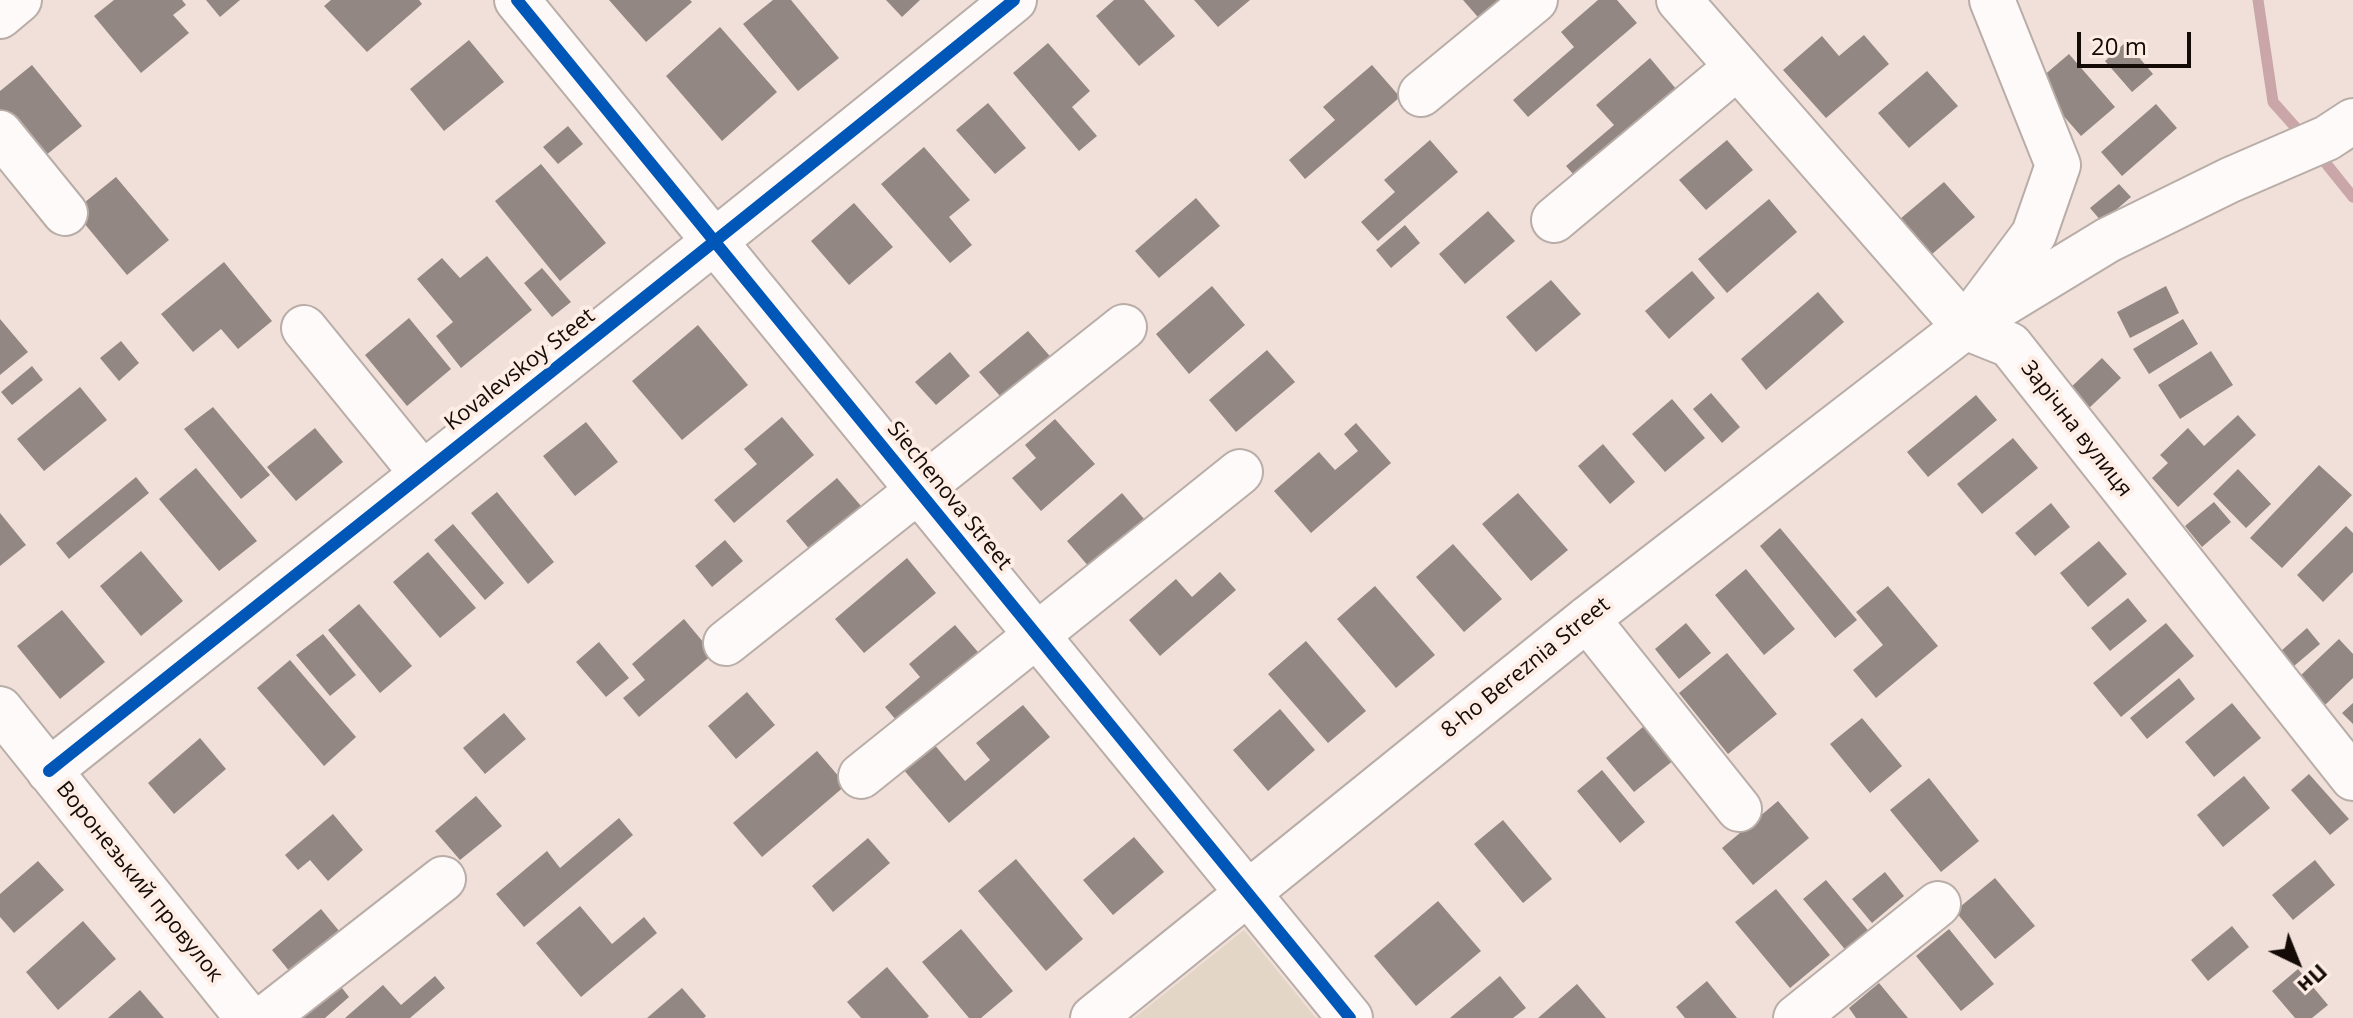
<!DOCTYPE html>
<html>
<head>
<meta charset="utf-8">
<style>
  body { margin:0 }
  #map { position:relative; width:2353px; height:1018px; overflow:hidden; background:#f0e0d9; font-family:"Open Sans",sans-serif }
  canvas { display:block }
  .north { position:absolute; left:2257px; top:922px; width:80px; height:80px; -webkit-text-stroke:6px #feede5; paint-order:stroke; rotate:137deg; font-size:22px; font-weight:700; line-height:32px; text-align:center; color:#140b07 }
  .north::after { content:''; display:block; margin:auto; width:28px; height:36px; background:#140b07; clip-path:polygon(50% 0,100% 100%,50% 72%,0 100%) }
  .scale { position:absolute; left:2077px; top:32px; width:114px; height:36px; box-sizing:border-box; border:4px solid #140b07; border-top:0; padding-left:10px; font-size:24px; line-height:28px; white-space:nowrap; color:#140b07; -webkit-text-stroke:6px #feede5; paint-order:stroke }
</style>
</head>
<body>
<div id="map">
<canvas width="2353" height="1018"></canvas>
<div class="north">Пн</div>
<div class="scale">20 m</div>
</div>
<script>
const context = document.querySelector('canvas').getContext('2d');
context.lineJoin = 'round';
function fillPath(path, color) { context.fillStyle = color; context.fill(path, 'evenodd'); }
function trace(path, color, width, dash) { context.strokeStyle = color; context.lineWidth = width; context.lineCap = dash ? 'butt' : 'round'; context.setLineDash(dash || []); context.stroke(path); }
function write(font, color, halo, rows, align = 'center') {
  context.font = font + ' "Open Sans",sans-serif'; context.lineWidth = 8; context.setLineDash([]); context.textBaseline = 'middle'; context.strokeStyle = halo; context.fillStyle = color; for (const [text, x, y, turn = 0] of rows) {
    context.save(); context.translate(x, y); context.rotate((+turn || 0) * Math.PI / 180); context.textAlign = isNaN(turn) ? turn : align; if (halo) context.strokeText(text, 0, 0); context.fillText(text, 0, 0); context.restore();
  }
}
fillPath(new Path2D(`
  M1244,930l72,88h-182z`), '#e4d6c6');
trace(new Path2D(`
  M2258,0l15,102 32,36
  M2316,151l37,46`), '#caa6a9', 11);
fillPath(new Path2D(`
  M114,0h68l4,5 -13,10 16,18 -48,40 -47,-57z
  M206,0h34l-20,17z
  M331,0h88l3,4 -55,48 -43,-46z
  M609,0h81l2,2 -46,40z
  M773,0h18l48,58 -41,33 -55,-67z
  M886,0h34l-18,17z
  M1114,0h30l31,36 -36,30 -43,-50z
  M1194,0h56l-32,27z
  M1463,0h49l-28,24z
  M1598,0h19l20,23 -109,94 -15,-17 61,-53 -13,-15z
  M720,27l57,65 -55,49 -56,-65z
  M1864,35l25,29 -63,54 -43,-48 39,-34 17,20z
  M469,40l35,42 -60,49 -34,-42z
  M2126,42l27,32 -21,18 -27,-31z
  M1048,43l42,48 -18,16 25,29 -18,15 -66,-78z
  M2069,54l46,53 -34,29 -46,-53z
  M1650,58l32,38 -101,87 -15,-17 48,-41 -18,-20z
  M32,65l50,61 -47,38 -35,-42v-31z
  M1372,65l28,32 -95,82 -16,-19 46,-40 -12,-13z
  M1927,71l31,35 -49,42 -31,-35z
  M988,103l38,45 -31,26 -39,-44z
  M2156,104l21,24 -55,48 -21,-24z
  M568,126l15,18 -25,20 -15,-17z
  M1430,140l28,32 -80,69 -17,-19 34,-30 -11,-12z
  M1727,140l26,30 -47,40 -27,-30z
  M924,147l46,53 -21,17 23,28 -22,18 -69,-79z
  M541,164l65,79 -46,38 -65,-80z
  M116,177l53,63 -42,35 -53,-64z
  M1944,182l31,35 -44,38 -31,-36z
  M2119,184l12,13 -29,25 -12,-14z
  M1196,198l24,28 -61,52 -24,-27z
  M1769,199l28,33 -70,61 -29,-34z
  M854,203l39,44 -44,38 -38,-44z
  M1488,211l27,30 -50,43 -26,-30z
  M1405,225l15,18 -29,25 -15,-18z
  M487,256l45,54 -71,58 -25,-32 17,-14 -36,-43 25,-21 18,20z
  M224,262l48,59 -34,28 -17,-20 -28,23 -32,-38z
  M542,268l29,34 -19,15 -28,-34z
  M1692,271l23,27 -46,41 -24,-28z
  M1551,280l30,34 -45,38 -30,-35z
  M1212,286l33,39 -56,49 -33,-40z
  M2166,286l13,27 -49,25 -13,-26z
  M1818,292l26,30 -78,68 -25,-31z
  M409,318l42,51 -44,37 -42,-51z
  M0,319l28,33 -28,23z
  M2183,319l15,25 -49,30 -16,-25z
  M698,325l50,60 -66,55 -50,-59z
  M1028,331l27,31 -48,42 -28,-32z
  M121,341l18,22 -20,18 -19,-23z
  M1267,350l28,32 -59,50 -27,-32z
  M2211,351l22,34 -53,34 -22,-34z
  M950,352l20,24 -34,29 -21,-23z
  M2102,358l19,20 -33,31 -19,-20z
  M32,366l11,14 -31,25 -11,-13z
  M80,387l27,33 -63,51 -27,-32z
  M1711,393l29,34 -18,16 -29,-34z
  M1976,395l21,25 -69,57 -21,-25z
  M1672,399l33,39 -40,34 -33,-38z
  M213,407l57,68 -29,24 -57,-70z
  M2238,415l18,20 -78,72 -26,-29 16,-15 -8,-8 28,-27 16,18z
  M782,417l32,38 -80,68 -20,-23 43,-36 -13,-15z
  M1055,419l40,45 -54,47 -29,-33 24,-20 -11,-13z
  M586,422l32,40 -43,34 -32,-40z
  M1356,423l35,40 -80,70 -37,-42 45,-39 16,18 23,-19 -14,-17z
  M315,428l28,34 -47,39 -29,-34z
  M2013,438l25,30 -56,46 -25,-30z
  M1603,444l32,38 -25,22 -32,-38z
  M2319,465l33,30 -70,73 -32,-30z
  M196,468l61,73 -38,30 -60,-72z
  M2238,469l33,35 -25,24 -33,-34z
  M136,477l13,16 -80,66 -13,-16z
  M837,478l30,35 -51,44 -30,-36z
  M497,492l57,70 -26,22 -57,-71z
  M1122,493l28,33 -55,48 -28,-33z
  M1518,493l50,57 -37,31 -49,-57z
  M2214,502l17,20 -29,25 -17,-21z
  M2051,503l19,24 -35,29 -20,-23z
  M0,513l26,32 -26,21z
  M453,524l51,59 -19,17 -51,-60z
  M2346,526l7,7v39l-30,30 -26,-27z
  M1780,528l77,92 -22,18 -75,-92z
  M725,540l18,21 -31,26 -17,-21z
  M2099,541l28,33 -39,33 -28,-34z
  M1453,544l49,55 -38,33 -48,-55z
  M141,551l42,50 -42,35 -41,-50z
  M428,552l48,56 -36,30 -47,-56z
  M907,558l29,35 -72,60 -29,-34z
  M1746,569l49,60 -31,26 -49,-60z
  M1220,572l16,18 -76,66 -31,-36 47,-41 16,18z
  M1375,586l60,69 -39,33 -59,-69z
  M1888,586l50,60 -62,52 -23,-28 30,-25 -27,-33z
  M2128,598l19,23 -37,30 -19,-23z
  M359,604l53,62 -32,27 -52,-63z
  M62,610l43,52 -45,37 -43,-53z
  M684,619l29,35 -74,63 -16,-19 22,-18 -13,-16z
  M1686,623l25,30 -32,26 -24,-30z
  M2166,623l28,33 -73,61 -28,-34z
  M955,625l28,33 -81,69 -17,-20 35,-30 -11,-13z
  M2307,628l13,16 -26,22 -13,-15z
  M323,634l33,41 -26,21 -34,-41z
  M2339,639l14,15v24l-28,27 -26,-28z
  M1306,641l60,70 -38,32 -60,-69z
  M599,642l30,36 -23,19 -30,-35z
  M1727,653l50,61 -49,40 -49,-61z
  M290,660l66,77 -32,29 -67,-78z
  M2179,678l16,21 -48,40 -17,-21z
  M747,692l28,33 -39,34 -28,-33z
  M2232,703l29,35 -47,39 -29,-35z
  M2353,703v21l-11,-11z
  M1023,705l27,32 -101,86 -46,-54 30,-26 32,38 25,-21 -14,-17z
  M1280,709l35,41 -47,41 -35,-41z
  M504,713l22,26 -41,35 -22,-26z
  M1862,718l40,48 -32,27 -40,-49z
  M1650,721l29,35 -45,36 -28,-34z
  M200,738l26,31 -52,45 -26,-31z
  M817,751l29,34 -84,72 -29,-34z
  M1602,770l43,52 -25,21 -43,-52z
  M2309,774l40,45 -19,16 -39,-45z
  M2244,776l26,32 -47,39 -26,-32z
  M1929,778l50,63 -38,31 -51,-62z
  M476,796l26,30 -42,34 -25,-29z
  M1778,801l31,37 -56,47 -31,-37z
  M333,814l30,36 -35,31 -18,-21 -12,10 -13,-15z
  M619,818l14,17 -109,92 -28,-33 51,-43 13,17z
  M1503,820l49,59 -29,24 -49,-59z
  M1134,837l30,35 -51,43 -30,-35z
  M868,838l22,25 -57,49 -21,-26z
  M1016,859l67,80 -37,32 -68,-80z
  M2315,860l20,25 -42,35 -21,-25z
  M38,861l26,29 -50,43 -14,-16v-23z
  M1885,872l19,24 -32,27 -20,-24z
  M1995,878l40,48 -40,33 -40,-48z
  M1826,880l45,54 -23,19 -45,-54z
  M1776,889l54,66 -40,33 -55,-66z
  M1438,901l43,50 -65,55 -42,-50z
  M580,906l32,38 32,-27 13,16 -76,64 -45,-54z
  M321,909l23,28 -49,41 -23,-28z
  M83,921l33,38 -58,51 -32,-38z
  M2232,926l17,21 -41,34 -17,-21z
  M961,929l52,62 -32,27h-12l-47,-56z
  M1949,929l45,55 -33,27 -45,-55z
  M887,967l42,49 -2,2h-66l-14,-16z
  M2298,969l30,36 -16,13h-17l-23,-27z
  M435,976l10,12 -35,30h-65l38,-33 18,20z
  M1500,976l26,32 -13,10h-63z
  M335,979l14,18 -24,21h-23l-5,-7z
  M1707,981l30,37h-52l-9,-11z
  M1879,983l29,35h-52l-7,-10z
  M1577,984l29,34h-68z
  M682,988l24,28 -2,2h-57z
  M140,990l24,28h-56z`), '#928782');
const minor = new Path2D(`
  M517,0l833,1018
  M1679,0l286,327 45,18 343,433
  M0,16l19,-16
  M1421,94l114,-94
  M0,133l65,80
  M1554,220l182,-152
  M1978,309l56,-75 24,-69 -66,-165
  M304,328l118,145
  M1587,619l152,190
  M726,643l398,-316
  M0,709l248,309
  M49,771c322,-257 646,-511 965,-771
  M861,776l379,-304
  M265,1018l178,-139
  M1093,1018l494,-399 378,-292 143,-87 122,-60 97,-42 26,-17
  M1796,1018l142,-114`);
trace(minor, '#b9ada8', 48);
trace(minor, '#fdfaf9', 44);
trace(new Path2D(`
  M517,0l833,1018
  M49,771c322,-257 646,-511 965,-771`), '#0057b8', 12);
write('22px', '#140b07', '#feede5', [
  ["Kovalevskoy Steet",520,370,-38],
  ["Зарічна вулиця",2076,429,52],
  ["Siechenova Street",949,496,51],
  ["8-ho Bereznia Street",1526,668,-39],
  ["Воронезький провулок",139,882,51]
]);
</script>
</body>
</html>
